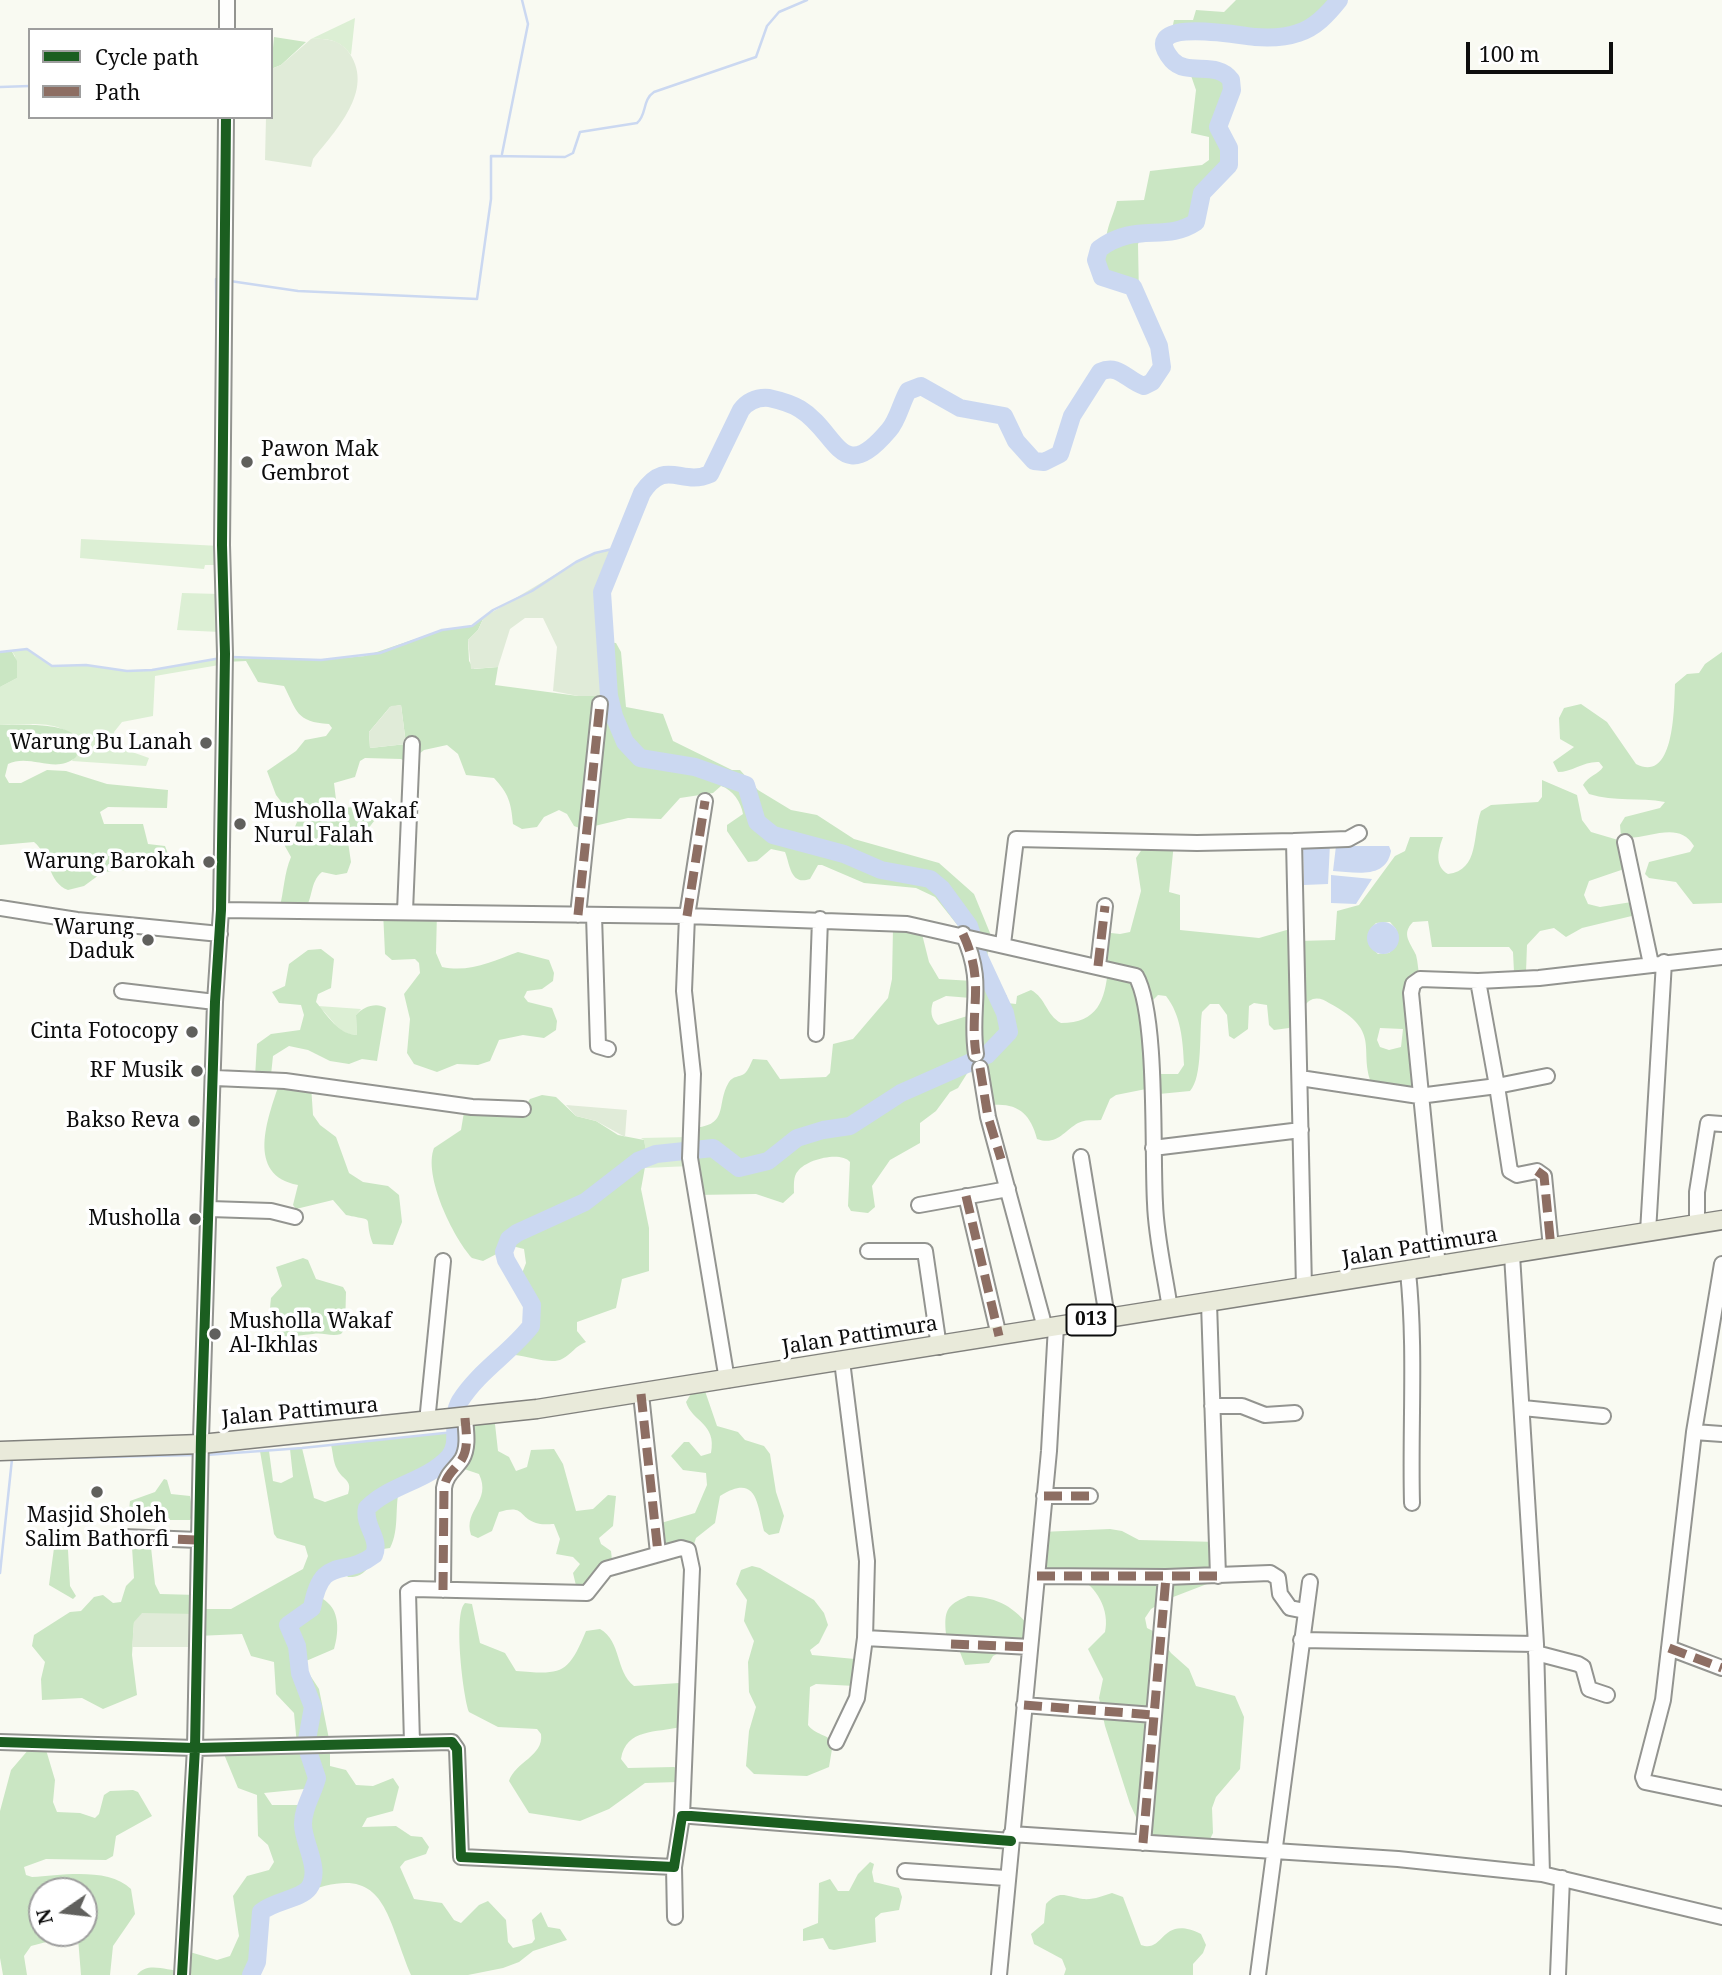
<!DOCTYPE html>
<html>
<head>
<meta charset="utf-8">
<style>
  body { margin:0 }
  #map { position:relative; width:1722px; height:1975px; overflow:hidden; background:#f9faf2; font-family:"Noto Serif",serif }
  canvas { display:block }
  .legend { position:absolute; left:28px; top:28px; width:245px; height:91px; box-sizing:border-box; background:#fff; border:2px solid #9e9e9e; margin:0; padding:9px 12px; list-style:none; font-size:21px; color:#0d0d0d }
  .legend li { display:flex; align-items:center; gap:14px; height:35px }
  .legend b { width:35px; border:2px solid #9e9e9e }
  .north { position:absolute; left:28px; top:1877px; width:70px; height:70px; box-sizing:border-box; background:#fff; border:2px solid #9e9e9e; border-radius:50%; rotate:256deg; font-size:19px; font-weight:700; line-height:28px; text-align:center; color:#0d0d0d }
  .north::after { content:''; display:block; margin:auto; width:24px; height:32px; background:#60605d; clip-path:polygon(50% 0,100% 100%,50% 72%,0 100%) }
  .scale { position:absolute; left:1466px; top:42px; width:147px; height:32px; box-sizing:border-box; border:4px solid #0d0d0d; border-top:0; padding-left:9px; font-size:21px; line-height:24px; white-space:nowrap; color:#0d0d0d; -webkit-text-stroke:5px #fff; paint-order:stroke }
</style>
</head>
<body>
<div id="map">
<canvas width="1722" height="1975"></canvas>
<ul class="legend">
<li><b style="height:9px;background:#1b5e20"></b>Cycle path</li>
<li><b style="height:9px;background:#8d6e63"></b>Path</li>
</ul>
<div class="north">N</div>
<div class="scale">100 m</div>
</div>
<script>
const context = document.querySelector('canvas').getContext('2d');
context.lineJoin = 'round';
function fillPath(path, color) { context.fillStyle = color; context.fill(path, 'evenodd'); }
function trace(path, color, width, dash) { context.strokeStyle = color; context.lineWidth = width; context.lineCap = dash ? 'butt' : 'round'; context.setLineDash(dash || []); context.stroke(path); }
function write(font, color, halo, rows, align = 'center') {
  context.font = font + ' "Noto Serif",serif'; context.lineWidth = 7; context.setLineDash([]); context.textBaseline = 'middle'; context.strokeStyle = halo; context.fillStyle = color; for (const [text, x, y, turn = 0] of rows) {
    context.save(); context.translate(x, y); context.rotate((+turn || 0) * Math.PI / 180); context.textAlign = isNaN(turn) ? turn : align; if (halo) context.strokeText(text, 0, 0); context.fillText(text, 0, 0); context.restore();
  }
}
fillPath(new Path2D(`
  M355,18l-4,37c-10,-14 -22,-17 -40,-16z
  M220,117h8l-3,528 -5,-13 -43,-2 5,-37 38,1v-21l-6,-1v-7h-9l-1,4 -124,-11 1,-19 139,7z
  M27,649l25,17 34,-1 41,6 25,-1 73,-12v6l-70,12 -2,40 -31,6 -8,10 4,15 31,11 -3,8 -74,-5 7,-14c-10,-30 -53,-22 -79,-22v-38l17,-9 -2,-22 -4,-6z
  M318,1006l43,3 -5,6 1,20c-20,0 -25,-18 -39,-29z
  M689,1137l2,29 -46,2 2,-12 -3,-16 -3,-2z`), '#dcefd4');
fillPath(new Path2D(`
  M1236,0h103c-58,70 -101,15 -168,34l3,-14h19l3,-10 28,2z
  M274,37l32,5 -25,23 -10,4z
  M1188,67l30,3 13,10 1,10 -14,37 11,21v17l-27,28 -6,29 -23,9h-29l-6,13 1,53 -10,-13 -27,-7c-9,-12 -7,-25 4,-34 0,-16 7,-26 11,-42l27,-1 6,-29 52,-6 7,-5v-23l-18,-4 5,-43z
  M484,617l-6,13 -10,10 1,21 5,8 24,-2 -3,18 83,11h31l-4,-54 11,1 5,9 5,55 37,7 10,27 59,29h8l18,20 33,20 26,5 37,24 85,24 35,31 16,39 -3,26 4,18 16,19v7l9,1 1,-8 14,-6c15,8 15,25 30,33 37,0 44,-23 47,-54l-10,-3 4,-34 18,2 10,-2 11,-41 -5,-33 11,-16 27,1 -5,49 11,3v35l79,8 38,-11 1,14 37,-1 2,-29 22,-6 36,-49 10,-5 5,-14h33c-5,13 -9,29 5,37 32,-4 24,-39 33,-63l10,-6 47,-3 4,-5v-17l35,15 5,25 9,12 34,10 5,25 -41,14 -5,14 4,9 12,3 38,-6 2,13 -58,14 -16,9 -12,-9 -14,3 -13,14 -1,27 -5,5 -7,-5 -1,-20 -4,-5h-77l-4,-26 -15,1c-12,12 -3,20 3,33 2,7 2,16 4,24l-7,5 -2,9 8,103 -45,-7c-19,-38 12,-56 -45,-86 -6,-4 -13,-7 -20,-2 -9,7 -12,20 -20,27l-15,2 -5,-5 -2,-20 -13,-2 -5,3 -1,23 -14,10 -5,-3 -2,-21 -8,-11h-9l-8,8c-3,19 1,65 -12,79l-31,3 -7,6 -1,-12 -35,7 -6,4 -9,21c-7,1 -15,-1 -23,3 -14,8 -21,23 -41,16 -7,-28 -23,-38 -51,-33l-5,-33 -13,-1 -10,16 -8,4 -14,19 -16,12v20l-30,17 -18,26 3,21 -7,6 -17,-2 -3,-5 2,-44c-9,-11 -43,-3 -52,9 -5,5 -4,15 -4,22l-11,10 -27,-9 -60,1 -6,-37 -1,-30c42,-1 26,-23 40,-46 4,-6 10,-5 15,-8 5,-4 6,-10 9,-15l14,1 13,19 46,-2 4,-4 3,-29 20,-5 35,-41 4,-19 1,-51 4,-5 23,3 9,36 10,17 34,2 2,3 -4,14 -25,-2 -13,6c-3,9 -2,17 5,23l36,-11 3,-37 -8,-29 -10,-21 -24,-30 -19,-9 -52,-5 -42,-18h-4l-8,14c-20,7 -20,-15 -25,-27l-14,-3 -14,12 -9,1 -21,-31v-6l16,-11c-2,-12 -10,-24 -22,-28l-8,7 -33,5 -19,21 -33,-1 -46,11 -8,-3 -7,-12 -8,-4 -15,7 -7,10 -15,2 -9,-5c-2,-21 -4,-30 -19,-46l-28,-3 -8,-21 -11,-9 -23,5 -16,13 -7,-4 -36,-1 -5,3 -5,16 -21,6 3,25 41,-2v10l-14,18 -16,8 3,20 -4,11 -11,2 -14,-3c-13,11 -8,26 -18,38h-25c5,-18 5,-37 12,-53l-10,-18 4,-7 9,-3 3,-7 -21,-27 -9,-24 29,-20 9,-11 21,-4 6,-8 -3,-4c-33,-2 -32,-13 -45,-38l-26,-4 -12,-21 -21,1v-4l96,2 44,-4 77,-26 30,-4zM401,705l5,39 -36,4 -1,-16 21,-25zM1390,922l6,7 1,16 -8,8 -11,1 -6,-6 -3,-17 7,-8zM1158,995l8,1c15,19 17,45 18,69l-6,9h-27l-3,-69zM1380,1028l23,1 -2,18 -12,3 -9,-3 -3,-7z
  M11,650l6,11v17l-17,9v-35z
  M1722,652v251l-29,1 -17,-22 -27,-4 -4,-4 4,-12 41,-10 4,-6c-16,-28 -49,-4 -73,-9l-1,-12 5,-8 35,-9 5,-6c-26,-5 -50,0 -76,-8l-6,-9c5,-9 16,-11 20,-18l-4,-5c-15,-1 -27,10 -41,10l-5,-10 21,-15 -14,-8 -1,-21 5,-10 17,-4 26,18 29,42c39,20 38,-58 39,-80l12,-10 12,-1 6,-9z
  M0,725c18,0 98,-6 76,32 -20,18 -46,-4 -68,7l-3,12 4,7h12l26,-13 19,1 41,13 61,6 -1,18 -59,-1 -8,5 4,12h39l5,20 17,2 3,8 -7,5 -18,1 -18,10 -22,2 -19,14 -16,4c-20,-7 -18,-35 -34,-48l-34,3z
  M383,911l54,1 -1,41 6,14c28,6 51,-6 76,-15l31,8 5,13 -1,8 -11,8 -15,2 -3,6 4,5 24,6 5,13 -1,9 -12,8 -21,-3 -24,5 -9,21 -12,4 -21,-1 -20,8 -23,-8 -7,-11 3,-34 -6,-25 16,-21 -1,-10 -4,-4 -23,1 -7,-6z
  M321,949l13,10 -3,29 -13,6 -2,8c11,13 23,33 41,33l-1,-20c7,-8 20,-13 30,-7l-9,53 -15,-2 -13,5 -19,-3 -22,-11 -19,-4 -16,10 -2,19 -16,2 2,-33 14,-10 29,-4 4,-15 -3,-10 -22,-2 -7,-11 13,-6 4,-22 19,-14z
  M279,1084l32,1 2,30 7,10 16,12 13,36 14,9 25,4 11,9 3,27 -9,23 -20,-1c-11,-30 6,-22 -27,-29l-13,-15 -37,9 -3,-4 5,-20c-53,-10 -30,-67 -19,-101z
  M542,1095l14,2 20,19 20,5 22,14 26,5 3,16 -6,33 8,39v43l-27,8 -6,29 -39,14v9l9,11c-11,4 -14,12 -24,17 -10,6 -35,-3 -47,-4l-5,-7c27,-24 28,-37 9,-67l7,-18 -2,-14 -12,-3 -29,15 -11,-3c-19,-21 -49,-82 -38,-110l27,-18 3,-18 59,-3 7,-10z
  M303,1258l5,2 8,19 27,8 3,5 -1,37 -4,5c-10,3 -18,-2 -28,0 -35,4 -47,8 -42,-36l11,-12 -6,-19z
  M705,1391l12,35 21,6 7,8 19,6 6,8 6,38 8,24 -5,17 -10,2 -5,-4c-7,-28 -7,-58 -44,-35l-5,27 -19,15 -3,9 -35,6 3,-30 34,-10 12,-28 -1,-12 -23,-3 -12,-14 13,-14h5l12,14 10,-3c6,-30 -19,-31 -25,-51l6,-10z
  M494,1415l4,36 11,6 7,14 11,-4 4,-17 23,-1 9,15 13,47 17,-2 15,-14 8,1 -3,30 -14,12 2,6 10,7 1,9 -34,34 -5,-21 7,-9 -7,-7 -17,-3 4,-15 -6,-15c-5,0 -13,1 -18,-1 -18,-6 -11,-19 -37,-11l-7,19 -14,7 -7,-3c-8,-26 21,-33 8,-61l-18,-6 4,-50z
  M454,1432c5,30 -28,46 -54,54 -6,20 0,43 -10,62l-14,2c-5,14 -10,28 -28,27l-9,-10 -10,4 -14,18c3,9 9,9 15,16 10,11 8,31 4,44l-28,12 -2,5 15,23 11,55v22l16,4 10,15 17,1 20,-8 6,9 -6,24 -26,7 -5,9 34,-1 15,10 11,1 7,10 -3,7 -21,7 -5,6 14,32 28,4 12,17 7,3 18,-18 9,-4 18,19 2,22 5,6 19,-5 3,-4 -3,-19 9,-8 7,15 12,2 7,11 -34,11 -14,11 -16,6 -35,7h-57c-27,-65 -26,-116 -112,-80 -12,4 -31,6 -38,18 -12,18 3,43 -10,62h-114c11,-14 29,-4 45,-4l1,-21 34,10 13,-4 9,-20 -6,-40 14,-20 22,-6 5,-8 -6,-17 -10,-9 -1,-41 -19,-7 -17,-41 76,-2 -3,-32 -18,-19 -2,-32 -23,-6 -9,-22 -45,2 -63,-14 -2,33 5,40 -34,14 -21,-11 -40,2 -1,-21 4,-17 -13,-16 2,-11 36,-23 11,-1 13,-14 9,-2 10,8 8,-1 5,-16 8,-8 -2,-31 6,-10 12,1 5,46 5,10 37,1v14h34l72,-40 5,-13 -3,-10 -28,-8 -3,-4 -14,-83h9l4,30 8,2 12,-6 -3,-28 12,-1 12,50 11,4 23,-8c5,-15 -6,-14 -11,-25 -4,-7 -4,-17 -6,-24zM314,1788l-7,17h-35l-8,-12z
  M164,1479l3,1 4,14 19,2 3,18 -3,6h-56l-5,-10 1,-9 25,-9z
  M1110,1529l12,2 17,9 79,2 -6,37 -5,5 -39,15 -17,10 -6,9 2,10 10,5 14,20 18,16 7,17 39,10 9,21 -4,52 -24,28 -4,11 1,25 -7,14 -58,-4 -18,-39 -25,-78 -6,-28 4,-19 -15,-30 17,-17c5,-21 -8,-47 -29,-55 -12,-4 -27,-4 -39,-7l4,-38z
  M58,1546l9,1 1,3 2,36 6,10 -3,3 -24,-14 5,-37z
  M752,1566l8,2 54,32 10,13 4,12 -9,18 -9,7 2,5 43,4 3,3 -3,24 -39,-2 -6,3 -2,38c7,10 20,9 25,18l-4,24 -22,9 -53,-2 -8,-8 3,-35 7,-24 -7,-15 -1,-30 6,-21 -10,-20 3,-21 -11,-16 5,-14z
  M968,1596c26,1 43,8 60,29l-4,15 -31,16 -4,7 -24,2 -9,-23 -10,-8c-2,-23 0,-29 22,-38z
  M465,1603l7,1 8,39 25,10 11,18c47,4 52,3 70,-40l14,-2c22,13 15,42 34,57l45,-3 3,3 -2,41c-23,6 -54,1 -59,32l7,9 46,-1 5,2 -1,13 -33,1 -36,26 -29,12 -51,-8 -20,-32c6,-19 35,-25 32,-47l-4,-5 -39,-2 -29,-15c-6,-16 -16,-99 -4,-109z
  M35,1742l9,1 11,37 -2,22 4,10 23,1 15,5 4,-4 5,-19 6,-4 23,-1 5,2 14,24 -36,20 -3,20 -7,4 -60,-1 -22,8 2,8 6,2c29,-2 77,-10 99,12l4,25 -22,32 -3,29h-29l-3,-37 -5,-3 -42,11 -7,10 3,19h-24l-3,-17v-147l11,-41zM42,1891h42v42h-42z
  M870,1862l4,2 -2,8 2,10 25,6 3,9 -3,13 -18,3 -6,5 1,24 -42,8 -5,-1 -6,-11 -20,3v-12l15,-6 1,-40 11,-4 8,12h11l9,-17z
  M1112,1893l11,4 18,48c24,9 19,-31 60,-11l5,11 -3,8 -10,11v11h-129l2,-6 -4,-10 -28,-15 -3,-10 13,-11 2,-19c14,-15 20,-7 37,-5 10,1 20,-3 29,-6z`), '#cae6c3');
fillPath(new Path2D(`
  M311,39c16,-1 30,1 39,15 24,37 -14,76 -37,105l-2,8 -46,-7 1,-43h5v-48l10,-4z
  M621,547l-19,45 7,104h-31l-25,-5 4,-44 -14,-29h-18l-15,11 -12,38 -27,2 -3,-29 10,-10 6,-13 92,-55 19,-9z
  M401,705l5,39 -36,4 -1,-16 22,-26z
  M566,1105l61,5 -2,27 -29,-16 -20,-5z
  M142,1613l55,1v33h-65l2,-25z`), '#e0ebd8');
fillPath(new Path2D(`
  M1330,844l-2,40 -24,1 -1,-37z
  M1336,846h53l2,5c-5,29 -37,21 -58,20z
  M1331,875l41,4 -16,25 -25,-1z
  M1367 938a16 16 0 1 1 32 0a16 16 0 1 1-32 0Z`), '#cbd8f1');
trace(new Path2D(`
  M0,87l30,-1
  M502,154l26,-130 -6,-24
  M230,281l68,10 179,8 14,-100v-43l74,1 8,-4 7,-21 57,-9c10,-8 5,-23 17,-31l102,-35 11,-31 12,-14 28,-12
  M217,352l-1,-73h5
  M0,652l27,-3 25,17 34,-1 41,6 25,-1 69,-12
  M231,657l90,3 59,-7 62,-23 30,-4 21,-16 39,-19 44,-29 19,-9 26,-6
  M206,1455l96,-7 152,-16
  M59,1458l137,-3
  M0,1573l12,-114`), '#cbd8f1', 2.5);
trace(new Path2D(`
  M251,1975l6,-13 4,-50c12,-11 40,-13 48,-24 13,-19 -6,-44 -6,-64 0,-17 10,-30 14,-46l-11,-33 7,-38 -13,-34 -3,-27 -9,-21 24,-17c10,-55 31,-29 62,-53 7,-17 -11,-29 -7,-47 24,-24 59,-26 82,-51 13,-14 0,-37 11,-56 19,-30 50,-48 71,-75l1,-21 -26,-45 -2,-8 5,-13 8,-6 68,-31 53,-41 18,-7 57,-6 26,20 29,-7 29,-23 26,-8 27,-4 51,-33 86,-38 22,-23 -4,-19 -26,-56 -10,-31 -27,-37 -12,-10 -49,-9 -37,-16 -71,-19 -16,-13 -11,-37 -51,-18 -55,-9 -15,-16 -11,-26 -5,-20 -7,-104 40,-99c24,-36 39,-6 68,-19l31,-64c7,-9 16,-13 28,-12 9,2 23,6 31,11 38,23 40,79 89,21 9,-10 12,-27 19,-39l13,-5 39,22 44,8 12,25 18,20 10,1 16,-8 12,-38 28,-44c19,-9 27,9 44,14l8,-4 10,-15 -3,-21 -26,-59 -31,-10 -6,-17 3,-11c37,-28 66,-6 97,-27l6,-29 27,-28v-17l-11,-21 14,-37 -1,-10c-14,-20 -44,-3 -59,-20 -38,-45 70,-24 83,-23 14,1 29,1 43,-4 17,-5 30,-19 41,-33`), '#cbd8f1', 18);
const minor = new Path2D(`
  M227,30v-30
  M705,801l-18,115 220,8 229,52c22,38 16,178 19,227 1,35 10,71 15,106
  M1294,841l54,-2 11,-6
  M1625,842l26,122
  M0,908l77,12 143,14
  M221,910l466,6 -3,75 9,83 -3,84 37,222
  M405,911l7,-167
  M578,915l22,-211
  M594,915l4,131 10,3
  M963,934c23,50 6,73 13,120
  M1003,944l13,-105 181,4 97,-2 10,447
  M1098,966l7,-60
  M122,991l93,11
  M816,1034l4,-115
  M980,1068l8,49 57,211
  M1547,1076l-50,10 13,85 7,4 20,-4 7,5 7,72
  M215,1078l70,3 187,26 51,2
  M1300,1078l119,18 78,-10 -19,-105
  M1153,1148l148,-18
  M1081,1157l26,160
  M966,1196l33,140
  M919,1205l89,-16
  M210,1209l61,2 24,6
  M1697,1225v-33l11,-69 14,1
  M1648,1232l16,-270
  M868,1251h57l14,96
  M1512,1255l24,389 6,230
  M1722,1264l-28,168 -31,268 -20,77 2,5 77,16
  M1438,1267l-27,-274 2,-9 7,-5 58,2 61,-3 183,-21
  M1408,1272c8,76 2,154 4,231
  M1209,1303l9,273
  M842,1361l25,200 -2,77 165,9
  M641,1394l17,159
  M1212,1406h30l23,9 30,-2
  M1523,1408l80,8
  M427,1422l16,-161
  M1694,1432l28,2
  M1044,1496h46
  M124,1537l74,3
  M1037,1576l129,1 104,-4 8,5 2,16 10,14 15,3
  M443,1590l1,-102c2,-14 11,-18 18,-29 7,-12 4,-28 3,-41
  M1301,1640l235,4
  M1669,1648l53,20
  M1536,1653l42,11 5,3 6,22 18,6
  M1024,1705l130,10
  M0,1742l195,6 257,-6 5,7 4,108 213,10 8,-51h9l320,25
  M836,1742l21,-44 8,-60
  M412,1743l-4,-151 5,-3 174,4 19,-24 75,-21 7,2 4,19 -10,247
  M1011,1834l387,25 144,15 180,43
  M1143,1843l23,-266
  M674,1867l1,50
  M905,1871l101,7
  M182,1975l13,-227 6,-310 14,-436 6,-92 4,-256 -3,-109 4,-428
  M999,1975l50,-524 7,-125
  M1258,1975l52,-393
  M1558,1975l4,-97`);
const major = new Path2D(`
  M0,1451l201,-7 336,-35 1185,-189`);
trace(minor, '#939490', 18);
trace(major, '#81817d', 21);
trace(minor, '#fefefd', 14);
trace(major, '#e9eada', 18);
trace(new Path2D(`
  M578,915l22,-211
  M687,916l18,-115
  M963,934c23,50 6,73 13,120
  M1098,966l7,-60
  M980,1068l8,49 13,42
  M1537,1171l7,5 7,72
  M966,1196l33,140
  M641,1394l17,159
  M1044,1496h46
  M124,1537l74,3
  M1037,1576h181
  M443,1590l1,-102c2,-14 11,-18 18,-29 7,-12 4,-28 3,-41
  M951,1644l79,3
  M1669,1648l53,20
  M1024,1705l130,10
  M1143,1843l23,-266`), '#8d6e63', 9, [18, 9]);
trace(new Path2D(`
  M0,1742l195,6 257,-6 5,7 4,108 213,10 8,-51h9l320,25
  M182,1975l13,-227 6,-310 14,-436 6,-92 4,-256 -3,-109 4,-428`), '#1b5e20', 10);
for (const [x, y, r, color] of [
  [247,462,7,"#60605d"],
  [206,743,7,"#60605d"],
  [240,824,7,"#60605d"],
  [209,862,7,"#60605d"],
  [148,940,7,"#60605d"],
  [192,1032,7,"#60605d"],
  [197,1071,7,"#60605d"],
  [194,1121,7,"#60605d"],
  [195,1219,7,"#60605d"],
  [215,1334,7,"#60605d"],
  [97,1492,7,"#60605d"]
]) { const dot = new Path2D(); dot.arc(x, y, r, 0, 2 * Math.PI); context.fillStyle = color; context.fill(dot); trace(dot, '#fff', 2.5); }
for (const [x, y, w] of [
  [1091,1320,49]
]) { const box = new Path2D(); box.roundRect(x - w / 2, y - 15.5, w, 31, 5); context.fillStyle = '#fff'; context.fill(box); trace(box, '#0d0d0d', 2); }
write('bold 19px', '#0d0d0d', null, [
  ["013",1091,1320]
]);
write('21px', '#0d0d0d', '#fff', [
  ["Pawon Mak",261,450,"left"],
  ["Gembrot",261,474,"left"],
  ["Warung Bu Lanah",192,743],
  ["Musholla Wakaf",254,812,"left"],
  ["Nurul Falah",254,836,"left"],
  ["Warung Barokah",195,862],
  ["Warung",134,928],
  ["Daduk",134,952],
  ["Cinta Fotocopy",178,1032],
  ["RF Musik",183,1071],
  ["Bakso Reva",180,1121],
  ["Musholla",181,1219],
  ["Musholla Wakaf",229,1322,"left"],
  ["Al-Ikhlas",229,1346,"left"],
  ["Masjid Sholeh",97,1516,"center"],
  ["Salim Bathorfi",97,1540,"center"]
], 'right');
write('21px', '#0d0d0d', '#fff', [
  ["Jalan Pattimura",1420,1247,-9],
  ["Jalan Pattimura",860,1336,-9],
  ["Jalan Pattimura",300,1412,-5]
]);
</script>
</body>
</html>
